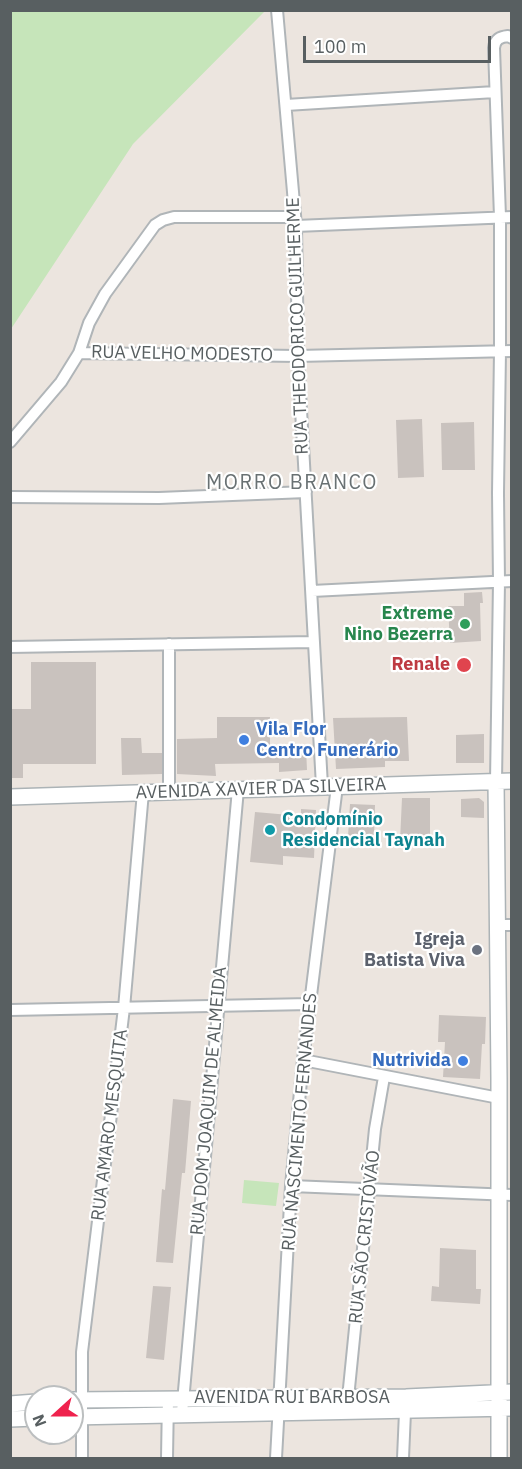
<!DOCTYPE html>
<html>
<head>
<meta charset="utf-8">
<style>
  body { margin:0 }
  #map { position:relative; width:522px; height:1469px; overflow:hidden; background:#ece5df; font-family:"IBM Plex Sans",sans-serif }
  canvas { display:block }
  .frame { position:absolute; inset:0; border:12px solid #585f61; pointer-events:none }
  .north { position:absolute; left:24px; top:1385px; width:60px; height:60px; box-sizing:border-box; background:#fff; border:2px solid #bcbfc0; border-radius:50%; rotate:249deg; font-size:16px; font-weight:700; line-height:24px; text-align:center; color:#585f61 }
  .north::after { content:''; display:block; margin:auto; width:21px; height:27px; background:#ef224d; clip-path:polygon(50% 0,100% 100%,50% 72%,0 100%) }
  .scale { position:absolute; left:303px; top:36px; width:188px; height:27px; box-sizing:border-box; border:3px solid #585f61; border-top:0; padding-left:8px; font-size:18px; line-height:21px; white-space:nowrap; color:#585f61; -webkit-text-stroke:4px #fff; paint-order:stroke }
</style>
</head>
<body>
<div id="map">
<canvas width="522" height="1469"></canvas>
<div class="frame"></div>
<div class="north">N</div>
<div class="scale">100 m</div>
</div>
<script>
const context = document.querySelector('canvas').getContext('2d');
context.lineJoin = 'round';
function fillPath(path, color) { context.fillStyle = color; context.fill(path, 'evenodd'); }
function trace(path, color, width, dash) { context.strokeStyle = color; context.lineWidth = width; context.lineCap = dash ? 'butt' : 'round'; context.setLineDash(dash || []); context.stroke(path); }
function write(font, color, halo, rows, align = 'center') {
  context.font = font + ' "IBM Plex Sans",sans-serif'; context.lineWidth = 4.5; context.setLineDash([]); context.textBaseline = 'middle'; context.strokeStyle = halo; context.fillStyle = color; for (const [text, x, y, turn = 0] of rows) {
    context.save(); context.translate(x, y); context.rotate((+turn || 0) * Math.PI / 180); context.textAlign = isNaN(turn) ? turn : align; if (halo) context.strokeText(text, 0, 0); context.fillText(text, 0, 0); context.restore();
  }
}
fillPath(new Path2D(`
  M11,10l254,1 -132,133 -122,185z
  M244,1180l35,3 -3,23 -34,-3z`), '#c6e5ba');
fillPath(new Path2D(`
  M422,419l2,58 -26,1 -2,-58z
  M474,422l1,48h-33l-1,-47z
  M482,592l1,11h-3l1,38 -31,2 -2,-37h16v-13z
  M31,662h65v102h-73v14h-13v-69h21z
  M217,717h53v32l36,-1 1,22 -28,2v-9l-64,1 1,12 -39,-2v-35l40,-1z
  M407,717l2,44h-24v6l-49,2 -3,-51z
  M484,734v29h-28v-28z
  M121,738h20l1,15h20v21l-40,1z
  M402,798h28v44l-30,-1z
  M479,798l5,4v16l-23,-1v-18z
  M350,804l25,1 -1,33 -26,-1z
  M301,809l15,1 -2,48 -31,-2v9l-33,-3 5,-50 46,4z
  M439,1015l47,2 -1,27h-3l-2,35 -37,-2 2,-35h-7z
  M173,1099l18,2 -6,72h-3l-9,90 -17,-1 6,-73 3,1z
  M440,1248l36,2v39h5l-1,15 -49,-3 1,-15 7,1z
  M153,1286l18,1 -7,73 -18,-2z`), '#c9c2be');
const street = new Path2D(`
  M277,10l19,216 2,130 24,430
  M286,105l209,-13
  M296,226l216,-9
  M79,353l219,3 214,-5
  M10,442l51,-60 18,-29 10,-30 16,-29 50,-69 8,-5 11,-3h121
  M10,497l149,1 147,-6
  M312,591l200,-10
  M10,647l303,-5
  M496,781l3,-199 -1,-89 2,-142v-134l-6,-169c1,-9 6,-11 14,-12l4,2
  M169,791v-147
  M497,925h15
  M10,1010l300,-6
  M303,1060l196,38
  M291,1186l221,9
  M348,1398l27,-269 9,-52
  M182,1413l56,-624
  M82,1458v-106l42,-344 19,-216
  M167,1458l1,-60
  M276,1458l15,-272 12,-126 34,-274
  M403,1458l2,-46`);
const secondary = new Path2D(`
  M496,781l3,298v379
  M10,797l502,-16
  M72,1400l334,-3 106,-5
  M10,1404l26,-2
  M72,1417l440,-9
  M10,1419l26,-1`);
trace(street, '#b0b5b8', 14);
trace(secondary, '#acb3b6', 18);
trace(street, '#fff', 10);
trace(secondary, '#fff', 15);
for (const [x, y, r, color] of [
  [465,624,6,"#2e9e5b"],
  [464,665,8,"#e0444e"],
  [244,740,6,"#3f7fe0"],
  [270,830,6,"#0f9aa8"],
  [477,950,6,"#6b7280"],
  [463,1061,6,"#3f7fe0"]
]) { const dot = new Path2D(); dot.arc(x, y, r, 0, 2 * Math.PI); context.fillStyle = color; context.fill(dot); trace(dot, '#fff', 2); }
write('18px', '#585f61', '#fff', [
  ["RUA THEODORICO GUILHERME",298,326,-92],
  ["RUA VELHO MODESTO",182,354,1],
  ["AVENIDA XAVIER DA SILVEIRA",261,789,-2],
  ["RUA DOM JOAQUIM DE ALMEIDA",209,1101,-85],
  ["RUA NASCIMENTO FERNANDES",300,1122,-85],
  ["RUA AMARO MESQUITA",110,1125,-83],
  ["RUA SÃO CRISTÓVÃO",365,1237,-84],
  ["AVENIDA RUI BARBOSA",292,1398]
]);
write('bold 18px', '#27864d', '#fff', [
  ["Extreme",453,614],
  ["Nino Bezerra",453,635]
], 'right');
write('bold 18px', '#be3a42', '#fff', [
  ["Renale",450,665]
], 'right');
write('bold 18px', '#366cbe', '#fff', [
  ["Vila Flor",256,730],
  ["Centro Funerário",256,751],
  ["Nutrivida",451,1061,"right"]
], 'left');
write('bold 18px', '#0d838f', '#fff', [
  ["Condomínio",282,820],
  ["Residencial Taynah",282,841]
], 'left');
write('bold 18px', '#5b616d', '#fff', [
  ["Igreja",465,940],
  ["Batista Viva",465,961]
], 'right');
context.letterSpacing = '1.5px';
write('20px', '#697173', '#fff', [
  ["MORRO BRANCO",292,483]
]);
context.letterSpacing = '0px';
</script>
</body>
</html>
